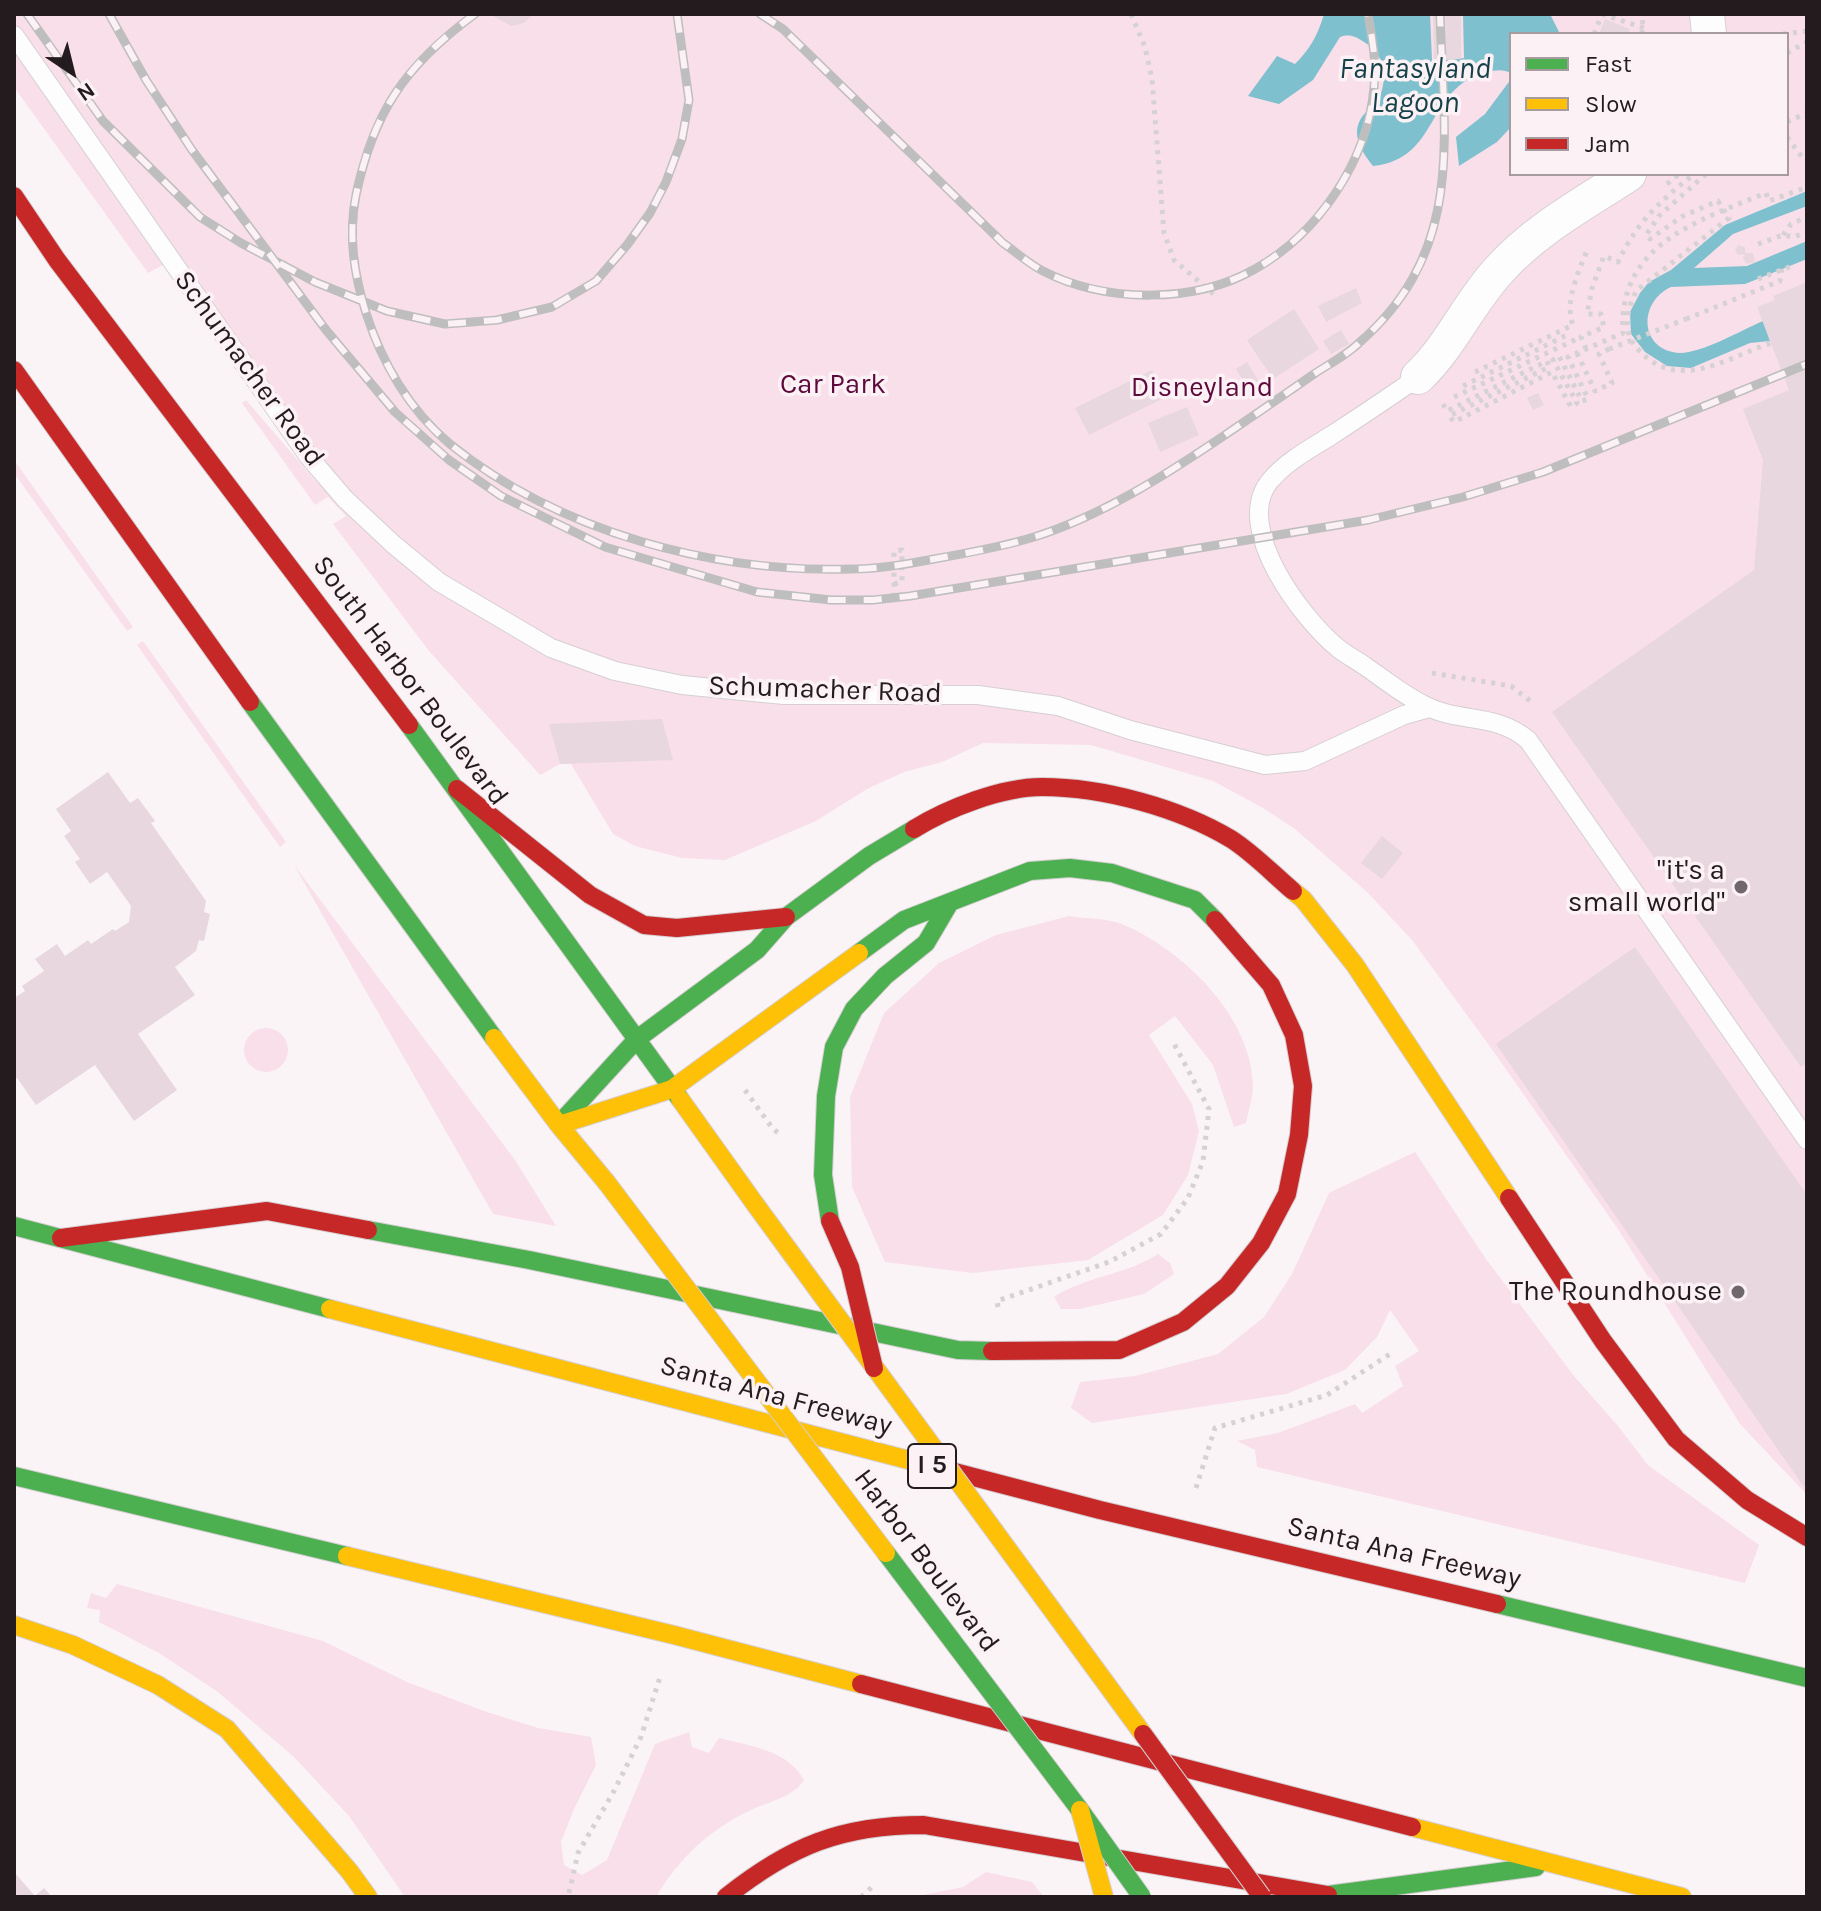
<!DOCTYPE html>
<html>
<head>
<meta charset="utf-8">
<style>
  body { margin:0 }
  #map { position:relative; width:1821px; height:1911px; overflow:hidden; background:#faf4f7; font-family:Karla,sans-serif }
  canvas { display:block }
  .frame { position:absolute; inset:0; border:16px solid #241b1f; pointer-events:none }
  .legend { position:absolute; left:1509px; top:32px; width:280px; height:144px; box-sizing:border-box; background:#fcf2f6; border:2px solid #a69ca0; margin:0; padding:10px 14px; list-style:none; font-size:24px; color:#241b1f }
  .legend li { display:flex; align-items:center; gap:16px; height:40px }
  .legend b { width:40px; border:2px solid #a69ca0 }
  .north { position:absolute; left:32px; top:32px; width:80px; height:80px; -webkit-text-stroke:6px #fcf2f6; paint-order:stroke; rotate:145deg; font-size:22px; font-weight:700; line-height:32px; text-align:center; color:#241b1f }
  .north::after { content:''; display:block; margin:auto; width:28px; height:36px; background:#241b1f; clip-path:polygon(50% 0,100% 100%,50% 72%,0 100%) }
</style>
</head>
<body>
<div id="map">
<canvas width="1821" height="1911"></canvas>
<div class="frame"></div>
<ul class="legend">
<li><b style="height:10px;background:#4caf50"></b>Fast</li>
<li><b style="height:10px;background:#ffc107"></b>Slow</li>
<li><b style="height:10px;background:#c62828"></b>Jam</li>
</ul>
<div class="north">N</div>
</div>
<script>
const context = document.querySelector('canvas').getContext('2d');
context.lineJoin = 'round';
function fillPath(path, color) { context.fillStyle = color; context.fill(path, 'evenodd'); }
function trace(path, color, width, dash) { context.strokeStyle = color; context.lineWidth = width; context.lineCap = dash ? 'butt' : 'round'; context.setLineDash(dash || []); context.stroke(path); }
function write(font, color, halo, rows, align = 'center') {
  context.font = font + ' Karla,sans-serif'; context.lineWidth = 7; context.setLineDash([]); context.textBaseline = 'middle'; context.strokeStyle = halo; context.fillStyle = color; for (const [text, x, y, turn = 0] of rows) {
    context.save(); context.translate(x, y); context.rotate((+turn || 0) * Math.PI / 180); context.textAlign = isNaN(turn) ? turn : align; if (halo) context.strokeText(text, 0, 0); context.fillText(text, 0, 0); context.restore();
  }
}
fillPath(new Path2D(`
  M14,14h1793v1481l-67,-71 -122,-195 -127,-181 -79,-108 -45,-48 -72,-63 -32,-21 -50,-27 -122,-36 -108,-2 -41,19 -38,10 -37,17 -51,32 -91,39 -43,-2 -47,-12 -22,-12 -42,-70h-11l-20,11 -111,-124 -96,-127 13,-8 -18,-19 -13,8 -73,-102 4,-3 74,86 -157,-221 -15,8 -134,-186zM1511,34h276v140h-276z
  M14,460l119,167 -6,4 -113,-158z
  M143,641l143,201 -6,5 -143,-202z
  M294,865l221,295 41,66 -63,-12z
  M1069,916c17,3 39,2 55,9 60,26 128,92 129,161 0,12 -5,25 -7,37l-12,4 -21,-62 -38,-49 -26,19 43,69 7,27 -11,44 -25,40 -75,45 -115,13 -88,-11 -33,-75 -2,-90 34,-84 55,-50 57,-28z
  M244 1050a22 22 0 1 1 44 0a22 22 0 1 1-44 0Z
  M1415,1152l71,107 88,117 44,50 30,39 111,80 -14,38 -488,-116 -2,-17 -18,-9 41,-8 77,-29 7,9 41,-27 -8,-20 24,-15 -29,-41 -13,27 -32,33 -59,24 -194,29 -21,-15 9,-26 55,-6 83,-22 46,-37 28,-43 37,-81z
  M1158,1254l12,9 4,11 -30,20 -64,15h-19l-7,-12c32,-21 72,-22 104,-43z
  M117,1584l206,57 84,41 80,30 51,16 53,9 5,28 -22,44 -13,33 3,23 18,10 25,-15 48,-116 34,-12 3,15 17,6 10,-15c31,8 69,12 85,42 -12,18 -34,21 -53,30 -42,20 -71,47 -95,87h-251l-56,-81 -55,-59 -76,-65 -59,-39 -60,-31 1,-12 -13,-2 4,-15 15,5z
  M986,1872l46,10 12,15h-131l50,-10z`), '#f9dfe9');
fillPath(new Path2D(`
  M1324,14h106l2,46 32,-2 -1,-44h87l10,20h-49v39c-8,-4 -15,-3 -24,-1 -63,16 -46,87 -114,94 -8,-10 -16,-21 -16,-34 1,-20 19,-24 25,-42 6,-21 -1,-37 -18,-48 -9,-6 -14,-8 -24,-5l-27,43 -34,24 -31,-8 29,-40 18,8c15,-15 23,-29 29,-50z
  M1511,79v48l-14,15 -38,24 -3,-29 29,-23z
  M1807,191v15l-74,28 -39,34 53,-2 60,-25v18l-62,25 -74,3c-34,16 -31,64 9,66 22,0 62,-23 83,-32l7,20 -20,2 -59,25 -24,-2 -22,-14 -14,-18 -1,-22 10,-19 9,-11 22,-12 54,-45z`), '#7ec0ce');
fillPath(new Path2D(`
  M490,14h43l-9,9 -13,3z
  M1433,14h28v45l-27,2z
  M1605,19l25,10 -2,5h-29z
  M1738,245l7,2v6h8l2,9 -8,2 -4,-6 2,-4 -7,1 -3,-5z
  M1807,282v781l-6,4 -249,-355 202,-142 9,-110 -20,-51 46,-19 -32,-83 18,-7 -2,-4z
  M1356,288l6,15 -36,19 -8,-16z
  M1294,309l25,40 -46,30 -26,-39z
  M1341,330l8,14 -18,10 -8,-13z
  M1247,362l15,25 -11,7 -15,-25z
  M1152,370l14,27 -77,38 -14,-27z
  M1538,393l6,12 -11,5 -6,-12z
  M1187,407l12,28 -39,17 -12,-29z
  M662,719l11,41 -113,4 -11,-40z
  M108,772l22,31 8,-5 17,23 -4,2 55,78 -2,11 6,2 -6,27 -5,-1 -3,11 -21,16 20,28 -57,39 39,56 -43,31 -39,-56 -59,40 -19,-27 -3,2v-82l11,-7 -3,-5 22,-15 -9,-12 22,-15 8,12 23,-16 3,4 22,-15 2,2 14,-9 2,-16 -24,-34 -17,12 -15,-22 5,-3 -16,-23 7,-5 -15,-22z
  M1382,836l21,17 -21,26 -21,-16z
  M1635,947l172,248v290l-3,2 -308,-443z
  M14,1872l21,24 9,-8 8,9h-38z`), '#e8d7df');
const lane = new Path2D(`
  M14,35l295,422 36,42 48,45 46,38 112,66 64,23 67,14 102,10h194l80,11 72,24 135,35 40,-4 99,-46 25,-7
  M1418,377c-28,20 -57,39 -86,58 -21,13 -47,27 -63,47 -36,47 34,138 70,167 8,6 17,11 26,17 20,14 38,29 61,40 34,17 70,7 102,34l279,400`);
const street = new Path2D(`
  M1707,14l2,20
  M1418,377c33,-31 51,-75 82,-108 36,-40 85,-66 129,-95`);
const fast = new Path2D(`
  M250,702l244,336
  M409,725l271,374
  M859,953l45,-33 126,-49 40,-3 42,5 83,27 20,20
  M561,1122l76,-83 120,-89 29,-33 83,-61 45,-27
  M830,1221l-7,-46 3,-79 8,-49 20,-38 31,-33 41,-33 23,-39
  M14,1226l316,83
  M368,1230l161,30 429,90 34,1
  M14,1476l333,80
  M1497,1604l310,74
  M1328,1895l208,-28`);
const slow = new Path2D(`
  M1293,891l10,8 52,66 154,233
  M494,1038l65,87 48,58
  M680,1099l75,105
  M559,1125l113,-36 187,-136
  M330,1309l613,160
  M347,1556l327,79 187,49
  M14,1625l59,20 85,40 69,44 123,143 18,25
  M1412,1827l270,70`);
const jam = new Path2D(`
  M14,196l43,64 352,465
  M14,370l236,332
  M457,789l133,106 54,30 33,3 109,-11
  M914,829c34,-21 88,-42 128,-42 61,0 137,21 189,52 22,14 42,35 62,52
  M1509,1198l94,143 73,98 71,61 60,37
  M61,1238l206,-27 101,19
  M992,1351l127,-1 64,-28 44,-36 34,-43 26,-49 12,-59 4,-49 -9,-51 -23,-50 -56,-65
  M943,1469l157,41 397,94
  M861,1684l551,143
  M726,1897c64,-51 115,-72 198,-72l404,70`);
trace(lane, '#d6cfd2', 20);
trace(street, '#d6cfd2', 36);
trace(fast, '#d6cfd2', 20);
trace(slow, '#d6cfd2', 20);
trace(jam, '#d6cfd2', 20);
trace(new Path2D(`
  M1131,14l14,33 7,32 12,154 10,27 44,38
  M1602,14l42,14
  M1594,34l8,-20
  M1642,34l1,-20
  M1783,34l24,-3
  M1787,53l20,-11
  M1787,122l20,-9
  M1787,137l15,20 5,1
  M1706,174l-47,42 -13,19 4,4 33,-23 35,-15 11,17 -92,72c-10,18 -15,40 -1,57 40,47 88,12 135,-4
  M1667,184l12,-10
  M1783,235l8,-11 16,-7
  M1758,244l25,-9 11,2 13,-5
  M1758,279l34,-13
  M1686,319l94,-38 2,-12
  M1586,349l-5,-12 23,-10 -3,-13h-14l5,-26 12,-32 14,6c19,-40 42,-61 76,-88
  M1577,353l18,38 17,-8 -13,-29 10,-5
  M1475,372l98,-47c-9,-23 6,-55 15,-77
  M1463,386l104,-51
  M1454,397l127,-60
  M1443,404l4,7 100,-50 2,6 -100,49 5,6 98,-50 19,35 6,-4 -24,-43 6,-4 23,45 6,-2 -20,-42 55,-24c-6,-89 77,-113 143,-140l3,8 38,-14
  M894,584l8,-2v-32l-8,1v47
  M1432,673l79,13 23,18
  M745,1090l28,39 8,6
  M998,1307l-1,-6 112,-39 52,-28 27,-36 15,-37 6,-52 -37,-69
  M1196,1488l19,-60 112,-33 63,-41
  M569,1893l9,-40 36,-62 27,-54 20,-63
  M861,1897l11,-10`), '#d6d2d3', 5, [4, 6]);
trace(lane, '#fefdfe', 18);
trace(street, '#fefdfe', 34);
trace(fast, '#4caf50', 18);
trace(slow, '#ffc107', 18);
trace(jam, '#c62828', 18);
const rail = new Path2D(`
  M27,14l76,107 97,96 41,26 74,39 72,29 58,13 52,-4 55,-13 44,-26 31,-36 23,-32 16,-31 16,-43 7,-39 -12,-86
  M109,14l37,66 46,70 134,180 69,82 54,48 52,36 104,51 152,45 74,8h42l37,-4 458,-76 95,-23 80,-25 264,-108
  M475,14c-69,51 -101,96 -119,181 -8,41 -2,79 10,118 16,50 44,98 84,131 109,88 263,129 401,125 28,0 56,-5 83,-10 34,-6 67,-12 100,-22 67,-21 130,-61 188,-100 31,-21 62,-42 92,-63 15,-10 33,-19 46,-32 105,-92 84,-203 80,-328
  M760,14l23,15 220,214c13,9 26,21 40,28 62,32 151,33 212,-2 64,-36 113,-109 119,-182 3,-24 -2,-49 -6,-73`);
trace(rail, '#bfbebe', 9);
trace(rail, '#fcf2f6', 6, [18]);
const fastBridge = new Path2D(`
  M886,1553l194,257 62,87`);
const slowBridge = new Path2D(`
  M607,1183l279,370
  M755,1204l388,530
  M1080,1810l24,87`);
const jamBridge = new Path2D(`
  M830,1221l20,46 24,101
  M1143,1734l119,163`);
trace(fastBridge, '#d6cfd2', 20, []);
trace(slowBridge, '#d6cfd2', 20, []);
trace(jamBridge, '#d6cfd2', 20, []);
trace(new Path2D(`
  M1609,349l77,-30`), '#d6d2d3', 5, [4, 6]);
trace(fastBridge, '#4caf50', 18);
trace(slowBridge, '#ffc107', 18);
trace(jamBridge, '#c62828', 18);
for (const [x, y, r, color] of [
  [1741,887,8,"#6f676b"],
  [1738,1292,8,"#6f676b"]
]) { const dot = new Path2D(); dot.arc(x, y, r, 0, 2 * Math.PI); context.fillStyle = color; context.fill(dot); trace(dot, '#fcf2f6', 3); }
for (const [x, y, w] of [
  [932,1466,48]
]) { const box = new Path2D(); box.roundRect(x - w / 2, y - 22, w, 44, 6); context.fillStyle = '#fcf2f6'; context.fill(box); trace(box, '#241b1f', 2); }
write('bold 26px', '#241b1f', null, [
  ["I 5",932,1466]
]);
write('28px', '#241b1f', '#fcf2f6', [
  ["Schumacher Road",249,369,54],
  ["South Harbor Boulevard",410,681,53],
  ["Schumacher Road",825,690,2],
  ["Santa Ana Freeway",776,1396,15],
  ["Santa Ana Freeway",1404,1553,13],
  ["Harbor Boulevard",926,1561,53]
]);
write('28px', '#5e0a3b', '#fcf2f6', [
  ["Car Park",833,385],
  ["Disneyland",1202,388]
]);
write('28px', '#241b1f', '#fcf2f6', [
  ["\"it's a",1725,871],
  ["small world\"",1725,903],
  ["The Roundhouse",1722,1292]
], 'right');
write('italic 30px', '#154149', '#fcf2f6', [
  ["Fantasyland",1415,69],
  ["Lagoon",1415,103]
]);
</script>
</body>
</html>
